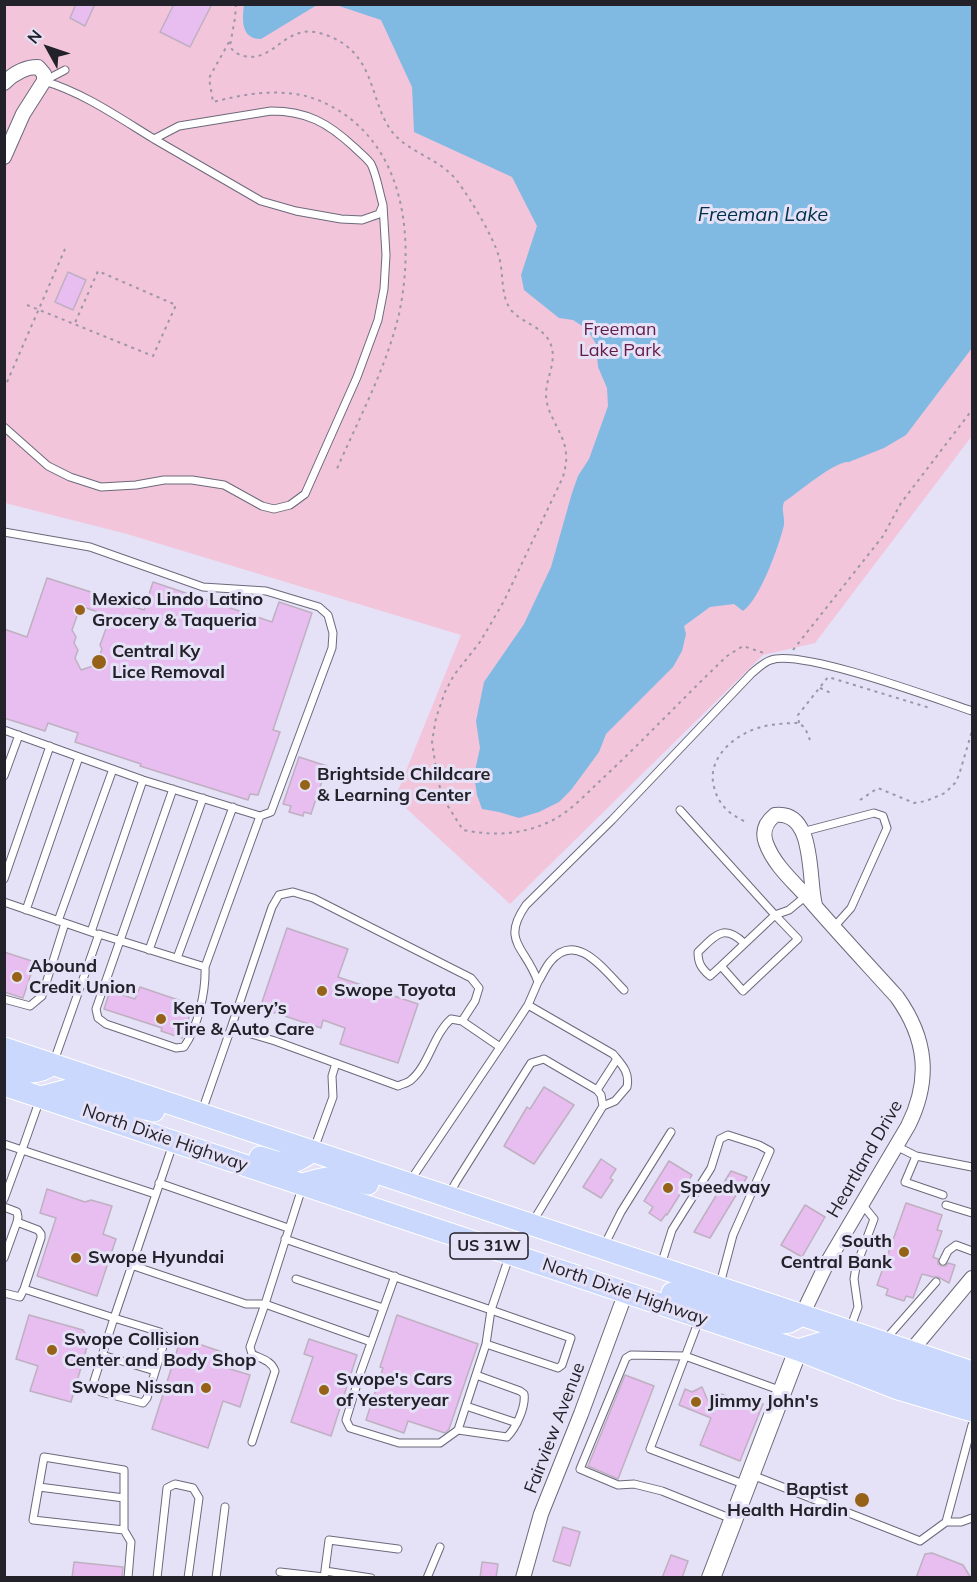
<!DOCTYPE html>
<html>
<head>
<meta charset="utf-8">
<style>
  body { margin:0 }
  #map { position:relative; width:977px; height:1582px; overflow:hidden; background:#e5e1f6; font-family:Mulish,sans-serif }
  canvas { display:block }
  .frame { position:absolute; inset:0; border:6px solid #232129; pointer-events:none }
  .north { position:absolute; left:18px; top:18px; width:60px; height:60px; -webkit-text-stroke:4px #e5e1f6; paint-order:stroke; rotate:310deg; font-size:16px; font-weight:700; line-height:24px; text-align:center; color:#232129 }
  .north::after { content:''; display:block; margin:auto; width:21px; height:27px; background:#232129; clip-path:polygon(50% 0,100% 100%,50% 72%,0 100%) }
</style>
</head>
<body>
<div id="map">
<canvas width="977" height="1582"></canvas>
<div class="frame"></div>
<div class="north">N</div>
</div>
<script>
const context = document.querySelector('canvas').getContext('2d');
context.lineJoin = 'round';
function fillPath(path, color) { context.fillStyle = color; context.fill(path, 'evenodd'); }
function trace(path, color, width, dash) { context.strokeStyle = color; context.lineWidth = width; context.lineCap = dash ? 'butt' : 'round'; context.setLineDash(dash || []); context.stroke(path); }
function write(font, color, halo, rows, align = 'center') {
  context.font = font + ' Mulish,sans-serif'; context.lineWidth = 6; context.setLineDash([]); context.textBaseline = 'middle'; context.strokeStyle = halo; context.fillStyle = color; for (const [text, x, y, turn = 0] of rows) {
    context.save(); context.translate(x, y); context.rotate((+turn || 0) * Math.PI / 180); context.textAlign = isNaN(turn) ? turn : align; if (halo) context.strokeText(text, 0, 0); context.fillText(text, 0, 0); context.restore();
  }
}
fillPath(new Path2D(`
  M4,5h968v431l-157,207 -52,12 -253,249 -115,-106 66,-163 -334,-101 -122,-31z`), '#f3c5db');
fillPath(new Path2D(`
  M244,5v-1l73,1 -56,34c-20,0 -19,-19 -17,-34z
  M336,5h636v343l-66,87 -22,13 -35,14c-15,-1 -51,31 -65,40 -3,8 1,15 0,23 -5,21 -24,74 -41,86l-9,-7 -24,3 -26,19 2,8 -4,17 -9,16 -67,67 -7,18 -11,15 -17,23 -12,12 -20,10 -20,6 -20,-6 -17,-3 -5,-14 -3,-20 6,-27 -4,-27 8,-39 40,-58 27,-57 21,-74 6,-17 11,-17 19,-53 -1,-18 -9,-21 -2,-23 -9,-15 -14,-9 -14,-2 -35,-28 -3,-15 16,-49 -25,-49 -98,-45 -2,-45 -31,-67z`), '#80bae2');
const building = new Path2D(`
  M76,4h19l-10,22 -15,-8z
  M174,4h38l-22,43 -30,-15z
  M68,272l18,8 -13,30 -18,-8z
  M47,578l47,15 2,5 8,2 5,-2 35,12 9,-28 119,40 7,-20 33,11 -39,117 7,2 -22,63 -8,-1 -2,6 -108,-34 1,-2 -66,-22 3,-9 -30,-10 -3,8 -41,-13v-89l23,8zM83,607l24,8 -2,7 2,4 -7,19 2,4 -6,16 -15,5 -6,-12 3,-8 -4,-7 2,-6 -4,-7 5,-14 4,-2z
  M299,757l28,9 -16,48 -7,-2 -1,4 -14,-4 2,-6 -8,-2z
  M287,928l61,21 -10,28 80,27 -20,59 -58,-19 5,-16 -22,-8 -2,8 -61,-20z
  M4,952l31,10 -12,36 -19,-6z
  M140,987l53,18 -11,33 -21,-7 1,-3 -58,-19 6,-18 25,8z
  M544,1087l30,18 -40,59 -30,-18 23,-39 3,2z
  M601,1159l15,10 -6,9 3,2 -12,18 -18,-11z
  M669,1161l23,14 -25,40 -1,-1 -5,7 -12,-8 4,-6 -9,-6z
  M731,1171l16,6 -37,61 -16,-6z
  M47,1189l38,13 6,-2 21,6 -9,28 13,5 -19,57 -60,-20 19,-58 -16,-5z
  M906,1203l36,12 -5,15 5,1 -9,26 5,2v5l3,2h5l2,-3 7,2 -6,18 -11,-6h-5l-11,-3 -9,24 -7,-2 -2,5 -18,-6 2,-6 -11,-4z
  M805,1205l20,12 -23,40 -21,-12z
  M29,1315l54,15 6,10 -18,62 -41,-11 8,-25 -22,-7z
  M397,1315l81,29 -29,85 -4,4 -37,-12 -4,12 -38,-13 17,-52 -3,-1z
  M181,1338l50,17 -4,13 23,7 -10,32 -17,-6 -15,47 -56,-19z
  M309,1339l48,16 -26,81 -40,-14 22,-65 -9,-3z
  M625,1375l29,11 -36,93 -30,-13z
  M702,1387l11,26 8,-19 30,11 2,-4 10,3 -23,57 -40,-16 11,-27 -32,-13 6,-16 7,3z
  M563,1527l17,5 -10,34 -17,-5z
  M932,1553l31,12 8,13h-55l9,-24z
  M671,1555l17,6 -6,17h-20z
  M74,1562l49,5 -1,11h-50z
  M482,1562l16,2 -2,14h-16z`);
fillPath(building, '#e8bdf0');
trace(building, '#bfb0c1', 1.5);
const lane = new Path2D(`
  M65,70l-21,11c40,12 74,36 110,58
  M271,111c36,0 57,12 83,36 5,5 13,11 17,17 6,12 8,28 12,41l-4,9 -17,6 -21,-1 -45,-8 -35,-10 -107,-62 25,-13z
  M4,427l44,39 22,11 31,10 35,-2 28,-5h28l32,5 38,21 12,3 16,-4 15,-11 52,-117 21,-57 6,-31 2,-34 -3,-50
  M4,532l86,15 113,40 63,4 53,16 9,8 5,18 -1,15 -61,164 -11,4
  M4,730l139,50 117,36 -55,151 -106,-33 -45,127
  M4,776l15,-41
  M173,789l-77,220 2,9 8,6 70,24 8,-1c14,-20 22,-56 21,-80
  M680,810l95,105 14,-5 17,-14
  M802,832l72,-19 9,3 4,12 -36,80 -17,19
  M4,879l46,-133
  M4,902l90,31
  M26,910l53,-153
  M775,915l23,24 -55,52 -22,-25z
  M58,921l55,-152
  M91,932l52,-152
  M149,950l54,-152
  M177,958l56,-151
  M721,966l-11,10c-9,-8 -12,-13 -12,-24 17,-16 25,-29 46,-9
  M538,982c4,-6 7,-14 12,-20 26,-33 55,9 74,28
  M4,999l26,7 12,-10 23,-73
  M528,1005l85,49c9,11 17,18 14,33l-12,14 -12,5
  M231,1028l41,-121 7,-12 14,-3 20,6 158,80 8,10 -4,13 -13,20
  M597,1090l20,-31
  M40,1099l-18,51 133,44
  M202,1111l29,-83 44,13 123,45c4,-2 10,-3 13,-6 18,-15 22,-45 40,-61l11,2 38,26
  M4,1144l18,6 -18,49
  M896,1146l20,10 56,11
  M314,1149l19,-52 -1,-21 4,-13
  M916,1156l-11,26 38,13
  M410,1181l101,-150 17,-26 10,-23c-12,-35 -38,-40 -12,-77l86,-85 140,-147c5,-4 12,-11 19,-13 31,-11 165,39 201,51
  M159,1183l129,45
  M449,1195l7,-13 75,-119 13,-4 53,31 4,5 2,11 -71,117
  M946,1205l26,8
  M4,1207l13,5 1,5 -1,5
  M285,1239l206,71 18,-53
  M604,1246l17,-34 50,-80
  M4,1258l13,-36 21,8 3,4v4l-17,51 90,29 -20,63 2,8 5,3 42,11 4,-5 17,-55 1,-7 -5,-4 -46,-14 59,-174
  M943,1261l5,-10 8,-6 16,6
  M131,1265l115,39h19l37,-116
  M661,1265l11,-35 39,-62 9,-29 8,-4 31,10 11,6 -37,84 -13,49
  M395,1276l-34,95 -15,49 4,8 49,15h41l18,-13 28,-86 5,-34 80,28 -9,27 -4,3 -72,-24
  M296,1279l87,29
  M4,1293l16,4 4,-8
  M699,1320l-49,129 96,36
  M850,1329l8,-22 -4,-28 2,-12 18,-48 -13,-16
  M885,1340l51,-58
  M102,1355l53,16
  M466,1406l51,17
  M458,1430l49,7c9,-9 19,-30 17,-43l-4,-3 -44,-16
  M252,1442l23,-71c-4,-11 -14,-12 -23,-17l-2,-7 15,-43 106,38
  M752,1475l168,66 26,-19 26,-97
  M39,1487l85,11
  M732,1519l-70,-28 -28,-7 -16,1 -38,-16 46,-111 5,-3 54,1 97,35
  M946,1522h15l11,-4
  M124,1530l-91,-10 11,-63 80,13v60l7,12 -3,36
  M325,1571l46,7
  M280,1572l44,5
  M157,1578l10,-90 8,-4 18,4 6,10 -11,80
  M216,1578l9,-71
  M324,1578l5,-38 69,9
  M427,1578l13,-31`);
const street = new Path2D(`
  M4,83c10,-10 20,-16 34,-16l6,7v7l-21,33 -19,43
  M802,1315l25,-52 81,-137c23,-46 19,-87 -11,-129 -28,-31 -56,-61 -83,-92 -16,-20 -39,-37 -48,-62 -4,-11 -1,-20 9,-28 41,-5 33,66 40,90
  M911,1351l61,-73
  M523,1578l18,-64 40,-100 45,-122`);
const secondary = new Path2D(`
  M711,1578l87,-228`);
const primary = new Path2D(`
  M4,1048l968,324
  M4,1068c18,4 34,8 48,-4
  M4,1085l794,265 100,39 74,22
  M41,1097l27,-7 86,21
  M260,1157c27,9 30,9 53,-6
  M303,1184c30,-9 35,-9 65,0
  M672,1293l101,31 16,-2 13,-7
  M798,1350l26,-8 148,50`);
trace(lane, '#6c697b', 9);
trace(street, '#6c697b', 16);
trace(secondary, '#6c697b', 20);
trace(primary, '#fff', 23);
trace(new Path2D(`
  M236,4l-1,14 -5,28c3,6 7,8 14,10 25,6 37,-21 60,-24 14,-3 37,8 46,17 25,22 23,59 43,84 18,21 47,25 65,49 13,18 35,54 41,75 5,17 1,38 12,53 12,14 34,17 40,35 6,17 -5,33 -5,49 0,22 19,39 20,60 1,7 -1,15 -3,23l-59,124 -24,41 -26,33 -9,17 -9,26 -4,24 6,39 6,19 19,30c30,6 58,5 86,-8 20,-9 37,-28 53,-43 43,-40 83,-83 125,-123l16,-10 21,7
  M229,42l-20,36 4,24c27,-7 54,-12 82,-8 16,2 32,9 46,18 66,43 73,132 58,202 -13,55 -41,106 -63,157
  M27,305l126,51 23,-51 -78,-34 -24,54
  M4,389l61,-140
  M793,650l90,-114 18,-33 71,-93
  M820,688l13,6
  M799,723l-1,-8 30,-38 102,31
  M860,800l18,-12 36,15 12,-2 19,-8 10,-10 4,-8 13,-44
  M744,821c-15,-7 -26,-17 -30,-34 -8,-29 21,-53 47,-60 12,-3 25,-4 38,-4l6,5 5,12`), '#9b97a7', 2, [3, 4.5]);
trace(lane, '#fff', 7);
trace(street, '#fff', 14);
trace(secondary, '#fff', 18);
trace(primary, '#c9d8fc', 21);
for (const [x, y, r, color] of [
  [80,610,6,"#966217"],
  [99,662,8,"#966217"],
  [305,785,6,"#966217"],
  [17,977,6,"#966217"],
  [322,991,6,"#966217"],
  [161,1019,6,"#966217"],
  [668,1188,6,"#966217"],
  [904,1252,6,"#966217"],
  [76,1258,6,"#966217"],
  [52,1350,6,"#966217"],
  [206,1388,6,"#966217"],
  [324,1390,6,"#966217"],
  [696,1402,6,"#966217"],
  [862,1500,8,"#966217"]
]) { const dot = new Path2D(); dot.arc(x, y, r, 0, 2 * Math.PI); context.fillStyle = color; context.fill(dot); trace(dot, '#e5e1f6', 2); }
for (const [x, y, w] of [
  [489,1246,78]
]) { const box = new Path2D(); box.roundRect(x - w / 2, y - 13, w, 26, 4.5); context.fillStyle = '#e5e1f6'; context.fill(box); trace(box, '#232129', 1.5); }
write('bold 16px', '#232129', null, [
  ["US 31W",489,1246]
]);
write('18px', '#631b46', '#e5e1f6', [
  ["Freeman",620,330],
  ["Lake Park",620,351]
]);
write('bold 18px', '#232129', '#e5e1f6', [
  ["Mexico Lindo Latino",92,600],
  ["Grocery & Taqueria",92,621],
  ["Central Ky",112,652],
  ["Lice Removal",112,673],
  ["Brightside Childcare",317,775],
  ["& Learning Center",317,796],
  ["Abound",29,967],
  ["Credit Union",29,988],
  ["Swope Toyota",334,991],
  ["Ken Towery’s",173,1009],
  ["Tire & Auto Care",173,1030],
  ["Speedway",680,1188],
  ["South",892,1242,"right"],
  ["Central Bank",892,1263,"right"],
  ["Swope Hyundai",88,1258],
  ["Swope Collision",64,1340],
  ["Center and Body Shop",64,1361],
  ["Swope's Cars",336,1380],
  ["of Yesteryear",336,1401],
  ["Swope Nissan",194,1388,"right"],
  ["Jimmy John's",708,1402],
  ["Baptist",848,1490,"right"],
  ["Health Hardin",848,1511,"right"]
], 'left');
write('18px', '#232129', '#e5e1f6', [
  ["North Dixie Highway",165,1138,19],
  ["Heartland Drive",865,1159,-60],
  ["North Dixie Highway",625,1292,19],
  ["Fairview Avenue",555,1428,-69]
]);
write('italic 20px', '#00304a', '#e5e1f6', [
  ["Freeman Lake",763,215]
]);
</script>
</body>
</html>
